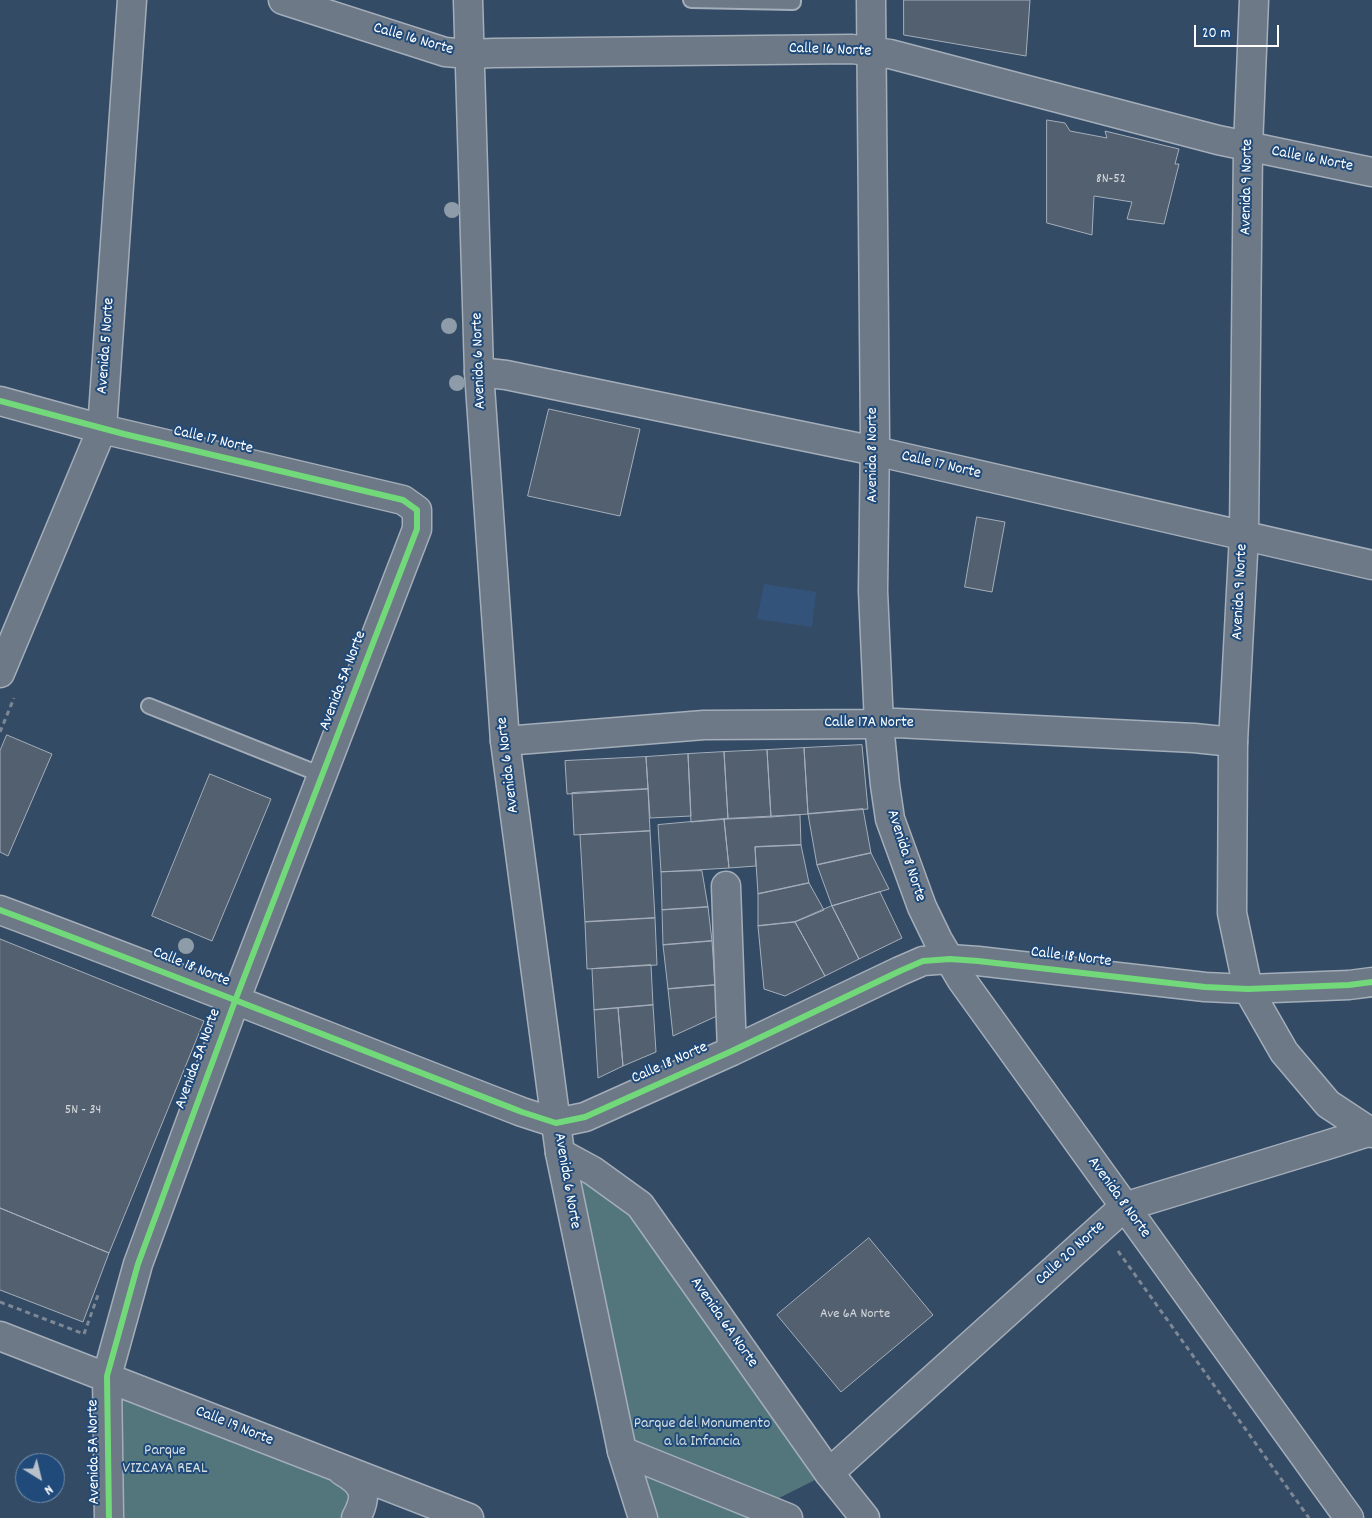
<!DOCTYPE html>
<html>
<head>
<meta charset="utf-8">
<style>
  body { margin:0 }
  #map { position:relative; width:1372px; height:1518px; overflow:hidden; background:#344b65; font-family:Dekko,sans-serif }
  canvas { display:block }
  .north { position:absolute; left:15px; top:1453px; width:50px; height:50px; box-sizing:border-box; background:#1f4a7a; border:1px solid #7992af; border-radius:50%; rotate:144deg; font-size:14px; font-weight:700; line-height:20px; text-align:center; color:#fff }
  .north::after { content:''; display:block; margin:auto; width:18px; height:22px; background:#b8c0c9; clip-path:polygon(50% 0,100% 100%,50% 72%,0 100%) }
  .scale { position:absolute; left:1194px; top:25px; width:85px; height:22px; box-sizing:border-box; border:2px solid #fff; border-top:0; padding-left:6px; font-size:15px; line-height:18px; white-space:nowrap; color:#fff; -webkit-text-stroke:4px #1f4a7a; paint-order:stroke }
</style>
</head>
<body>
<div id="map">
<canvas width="1372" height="1518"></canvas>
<div class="north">N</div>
<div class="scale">20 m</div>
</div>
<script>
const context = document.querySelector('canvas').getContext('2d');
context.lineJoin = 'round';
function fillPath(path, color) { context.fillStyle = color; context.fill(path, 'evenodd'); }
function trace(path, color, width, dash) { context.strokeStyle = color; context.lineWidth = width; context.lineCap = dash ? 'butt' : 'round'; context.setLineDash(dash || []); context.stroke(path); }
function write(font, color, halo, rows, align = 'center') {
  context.font = font + ' Dekko,sans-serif'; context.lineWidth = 4; context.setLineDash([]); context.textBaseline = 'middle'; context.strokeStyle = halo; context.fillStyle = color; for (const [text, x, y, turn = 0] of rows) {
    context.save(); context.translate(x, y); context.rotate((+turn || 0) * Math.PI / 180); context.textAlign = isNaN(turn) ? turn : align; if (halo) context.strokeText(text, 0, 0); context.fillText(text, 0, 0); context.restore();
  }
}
fillPath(new Path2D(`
  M764,584l52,8 -4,35 -55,-8z`), '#33537a');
fillPath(new Path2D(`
  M560,1153l80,52 189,268 -68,34 27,11h-145z
  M107,1376l249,103v39h-247z`), '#53757c');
const building = new Path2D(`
  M904,0h126l-4,56 -122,-21z
  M1047,120l18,3 5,8 37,7 -2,-7 74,18 -4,15h4l-15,60 -37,-5 5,-17 -38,-6 -2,39 -45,-12z
  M549,409l91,20 -20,87 -92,-20z
  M977,517l28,5 -13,70 -27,-5z
  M7,735l45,19 -44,102 -8,-4v-101z
  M862,745l6,64 -60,5 -4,-66z
  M804,748l4,66 -37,3 -4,-67z
  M767,750l4,67 -43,2 -4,-67z
  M724,752l4,67 -37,3 -3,-68z
  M688,754l3,62 -41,2 -4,-61z
  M646,757l2,32 -81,5 -2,-33z
  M210,774l61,25 -59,142 -60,-25z
  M648,789l2,42 -76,4 -2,-42z
  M863,809l8,44 -54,12 -9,-51z
  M800,815l1,30 -46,2 1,19 -27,2 -5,-49z
  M724,819l5,49 -68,4 -3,-47z
  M650,831l5,87 -70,4 -5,-87z
  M801,845l8,38 -51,11 -3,-47z
  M871,853l18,36 -57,17 -15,-41z
  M702,871l6,36 -46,3 -1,-38z
  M809,883l15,27 -29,12 -37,4v-32z
  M880,892l22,46 -43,21 -27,-53z
  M832,906l27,53 -34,17 -30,-54z
  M708,907l4,34 -49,4 -1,-35z
  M655,918l2,47 -70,4 -2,-47z
  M795,922l30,54 -40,20 -21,-7 -6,-63z
  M0,939l204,82 -95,232 -109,-45z
  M712,941l3,44 -47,4 -5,-44z
  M651,965l2,40 -59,5 -2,-41z
  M715,985l2,31 -44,20 -5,-47z
  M653,1005l3,47 -33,14 -5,-58z
  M618,1008l5,58 -25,12 -4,-68z
  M0,1208l109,45 -26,69 -83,-32z
  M869,1238l64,77 -92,77 -64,-77z`);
fillPath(building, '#536070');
trace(building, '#a4aeba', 1);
const service = new Path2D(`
  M691,0l102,2v-2
  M149,706l173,69`);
const minor = new Path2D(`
  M283,0l162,52 24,2 25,-1 358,-4 38,5 328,86 154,32
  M479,372l27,3 369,76 497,114
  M505,741l199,-16 175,-1 17,-1 298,15 39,4
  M726,886l6,165
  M0,910c175,65 348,135 522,202l34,11 29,-6 147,-66 168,-80 23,-10 27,-2 28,2 227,26 43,2 101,-4 23,-3
  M560,1153l33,18 47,34 189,268
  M0,1336l469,182
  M342,1471c22,13 27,23 14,47
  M109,1518l-2,-142 31,-112 97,-263 182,-472v-19l-14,-10 -301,-71 30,-429`);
const tertiary = new Path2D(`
  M1254,0l-6,147 -4,388 -11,207 -1,171 16,76 36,63 44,52 44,29
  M0,401l102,28 -102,244
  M622,1451l166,67
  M865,1518l-36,-45 295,-266 203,-62 41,-13`);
const secondary = new Path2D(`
  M468,0l11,372 26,369 55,412 62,298 21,67
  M871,0l4,438 -2,153 6,133 6,61 5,34 32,88 16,33 23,39 388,539`);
trace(service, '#a4aeba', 18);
trace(minor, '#a4aeba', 31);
trace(tertiary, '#a4aeba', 31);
trace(secondary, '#a4aeba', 31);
trace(new Path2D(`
  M0,732l14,-34
  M1118,1251l191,267
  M0,1302l84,32 14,-39`), '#7e8895', 3, [5, 4]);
trace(service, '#6d7986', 14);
trace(minor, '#6d7986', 28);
trace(tertiary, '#6d7986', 28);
trace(secondary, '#6d7986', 28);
trace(new Path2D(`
  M0,401l124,33 279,66 14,10v19l-182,472 -97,263 -31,112 2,142
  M0,910c175,65 348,135 522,202l34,11 29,-6 147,-66 168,-80 23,-10 27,-2 28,2 227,26 43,2 101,-4 23,-3`), '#71d979', 6);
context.fillStyle = '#8d9ca8';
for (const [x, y] of [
  [452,210],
  [449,326],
  [457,383],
  [186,946]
]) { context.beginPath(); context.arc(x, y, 8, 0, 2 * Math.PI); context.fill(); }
write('14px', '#d4d7db', null, [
  ["8N-52",1111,180],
  ["5N - 34",83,1111],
  ["Ave 6A Norte",855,1315]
]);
write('16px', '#fff', '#1f4a7a', [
  ["Calle 16 Norte",413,40,16],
  ["Calle 16 Norte",830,51,2],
  ["Calle 16 Norte",1312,160,11],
  ["Avenida 9 Norte",1248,187,-89],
  ["Avenida 5 Norte",107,346,-86],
  ["Avenida 6 Norte",480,361,-92],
  ["Calle 17 Norte",213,441,13],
  ["Avenida 8 Norte",874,455,-90],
  ["Calle 17 Norte",941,466,13],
  ["Avenida 9 Norte",1241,592,-87],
  ["Avenida 5A Norte",344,681,-69],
  ["Calle 17A Norte",869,724],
  ["Avenida 6 Norte",509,765,-97],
  ["Avenida 8 Norte",905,856,72],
  ["Calle 18 Norte",1071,958,7],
  ["Calle 18 Norte",191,968,22],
  ["Avenida 5A Norte",199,1059,-70],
  ["Calle 18 Norte",670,1064,-24],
  ["Avenida 6 Norte",566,1181,80],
  ["Avenida 8 Norte",1118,1198,54],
  ["Calle 20 Norte",1071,1254,-42],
  ["Avenida 6A Norte",723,1323,55],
  ["Calle 19 Norte",234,1427,22],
  ["Avenida 5A Norte",95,1452,-91]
]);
write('16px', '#d5dedf', '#1f4a7a', [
  ["Parque del Monumento",702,1425],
  ["a la Infancia",702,1443],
  ["Parque",165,1452],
  ["VIZCAYA REAL",165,1470]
]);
</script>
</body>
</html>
